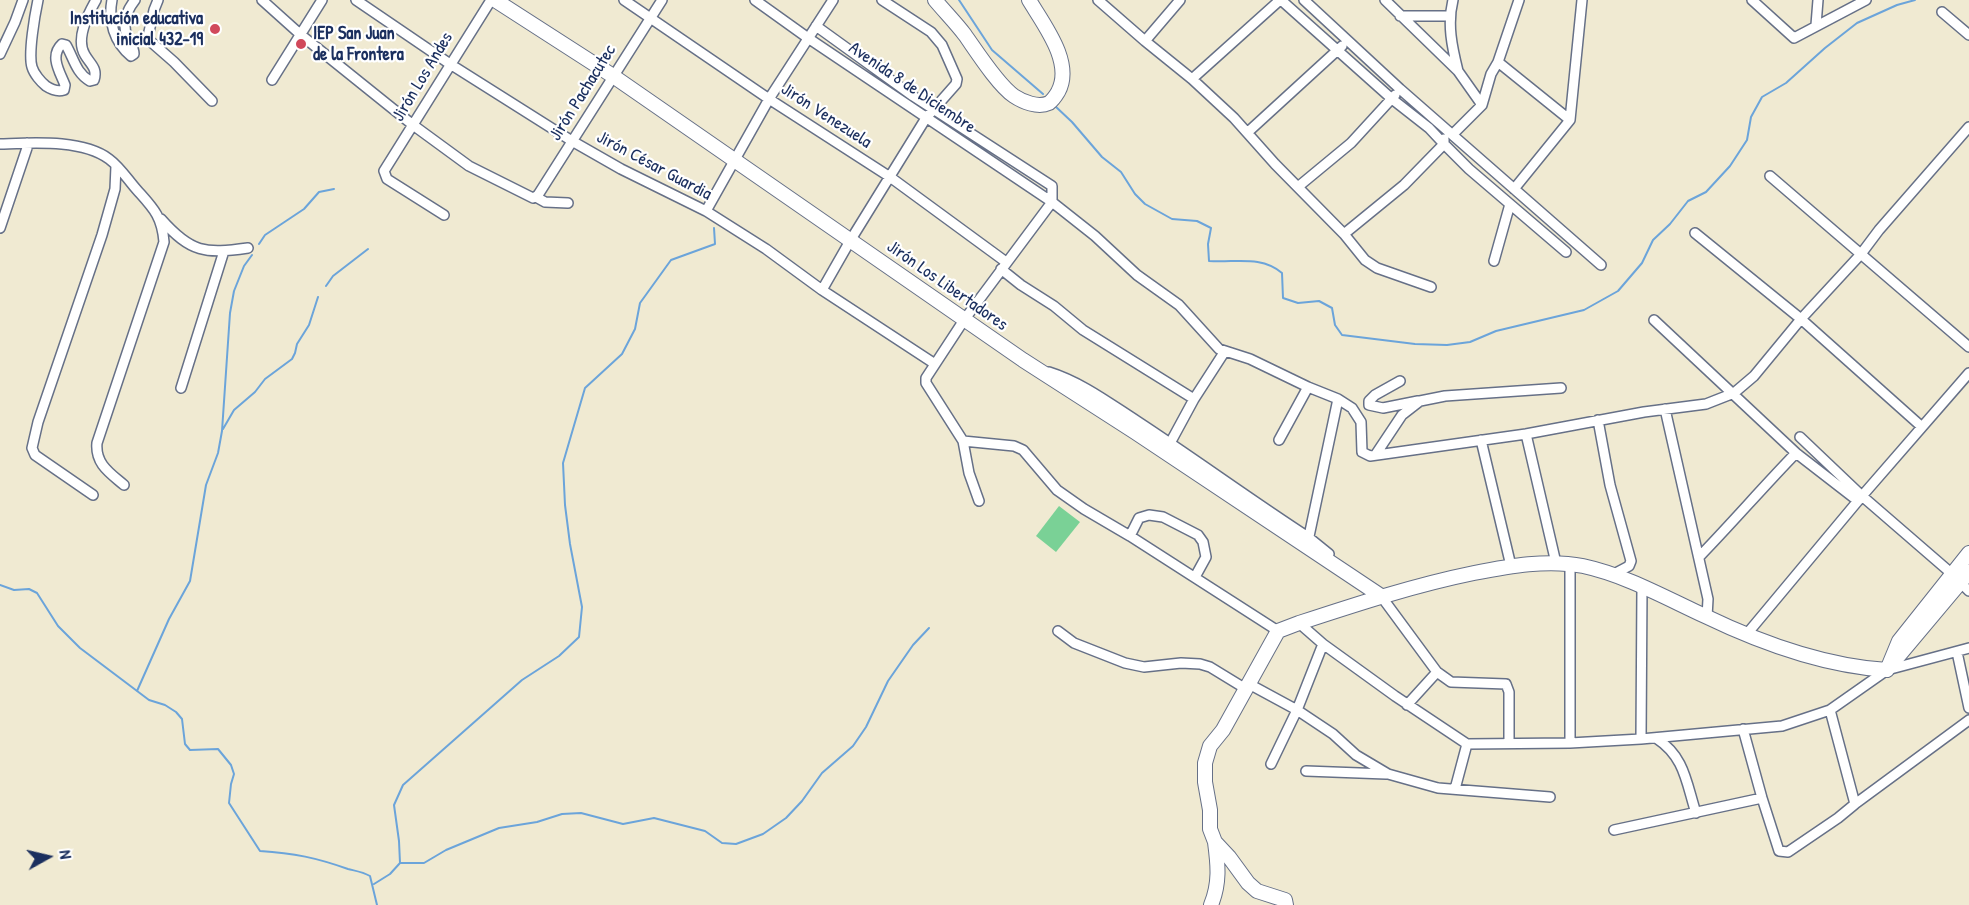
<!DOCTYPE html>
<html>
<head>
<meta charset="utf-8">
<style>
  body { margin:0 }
  #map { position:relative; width:1969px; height:905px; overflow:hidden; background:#f0ead2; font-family:"Patrick Hand",sans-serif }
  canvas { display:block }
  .north { position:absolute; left:18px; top:827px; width:60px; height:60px; -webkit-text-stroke:4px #fff; paint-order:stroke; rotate:82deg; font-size:16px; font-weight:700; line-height:24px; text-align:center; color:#1b2f5e }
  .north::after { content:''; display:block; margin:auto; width:21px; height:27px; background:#1b2f5e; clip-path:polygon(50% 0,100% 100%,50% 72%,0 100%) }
</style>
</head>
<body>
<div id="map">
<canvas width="1969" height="905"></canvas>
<div class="north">N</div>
</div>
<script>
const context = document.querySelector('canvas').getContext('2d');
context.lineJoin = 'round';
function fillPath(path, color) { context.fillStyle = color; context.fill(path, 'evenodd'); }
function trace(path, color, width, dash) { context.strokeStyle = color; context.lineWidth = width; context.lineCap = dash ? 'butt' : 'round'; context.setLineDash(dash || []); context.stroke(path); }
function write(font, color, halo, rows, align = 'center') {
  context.font = font + ' "Patrick Hand",sans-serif'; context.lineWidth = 4.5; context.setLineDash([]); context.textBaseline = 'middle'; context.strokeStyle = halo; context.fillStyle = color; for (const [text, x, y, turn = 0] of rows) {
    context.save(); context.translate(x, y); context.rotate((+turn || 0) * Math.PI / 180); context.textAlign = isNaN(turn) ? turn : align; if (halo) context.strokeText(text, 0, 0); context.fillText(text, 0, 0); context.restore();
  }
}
fillPath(new Path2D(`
  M1059,506l21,16 -24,30 -20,-16z`), '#7ad196');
trace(new Path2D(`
  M959,0l33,50 51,44
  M1055,106l17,16 30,35 19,15 14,22 10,10 27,15 25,2 14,7 -3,16 1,17c26,2 52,-6 73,12l1,25 15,5 21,-2 13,7 3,17 7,10 73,9 32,1 23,-3 26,-11 88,-21 34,-19 24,-28 11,-23 17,-16 18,-23 18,-9 24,-26 17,-26 4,-23 11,-20 24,-14 39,-35 32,-25 40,-18 18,-5
  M259,244l6,-9 39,-26 15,-17 15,-3
  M326,286l7,-10 35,-27
  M223,429l11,-19 21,-18 10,-13 27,-20 3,-6 2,-9 12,-19 9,-28
  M0,585l14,5 15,-1 8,4 21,33 22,22 69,52 16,5 11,7 6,7 3,25 5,6 28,-1 13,16 3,9 -3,10 -2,19 31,48c34,2 57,7 88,18 8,2 15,3 22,7l7,29
  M137,691l32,-72 21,-38 16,-96 12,-32 4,-22 8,-118 4,-22 10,-25 8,-11
  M400,863h24l22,-13 53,-22 38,-6 25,-8 19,-1 42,11 31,-6 51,13 17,12 14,1 27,-10 23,-16 16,-17 20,-28 31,-27 13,-19 22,-46 25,-36 16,-17
  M374,884l16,-10 10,-11 -1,-22 -5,-36 9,-20 119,-105 37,-24 20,-19 3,-30 -12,-63 -5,-39 -2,-42 22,-75 37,-34 13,-25 5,-26 31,-43 44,-16 -1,-16`), '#6ba4da', 2);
const street = new Path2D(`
  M38,0c-3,14 -10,54 -6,67 2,7 9,15 14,19 6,4 11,6 18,4l1,-5c-5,-13 -16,-29 -3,-41l4,1c8,14 10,28 24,36l4,-1c4,-12 -4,-16 -9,-25 -10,-16 3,-41 11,-55
  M112,0c-4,21 2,42 19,56l3,-2c0,-7 -5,-11 -7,-18 -5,-13 0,-26 8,-36
  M158,0l-4,10 -6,26 2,5 24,21 38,39
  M262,0l39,35 112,90 56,41 64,32 5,-3 124,-195
  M356,0l94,64 122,77 49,28 85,42 60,38 56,41 113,74
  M624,0l145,99 121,78 116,85
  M755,0l53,38 244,164 43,34 42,39 42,30 40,44 31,10 58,28 30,12 14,9 9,14 1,30 8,4 156,-22 118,-22 62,-8 28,-11 20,-17 47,-57 60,-65 18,-24 90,-103
  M1098,0l47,41 47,38 42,39 41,46 69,70 21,26 12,8 54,19
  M1281,0l111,99 37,29 15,16 -40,41 -60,49
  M1304,0l96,89 201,176
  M1385,0l73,71 24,34
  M1453,0c-6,24 -1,47 5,71
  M1752,0l42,38 72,-38
  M1942,12l27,23
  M1400,16h49
  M1816,25l2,-25
  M816,26l97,70 139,90v16l-88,118 -38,58v5l37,58 6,32 10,28
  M1145,41l35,-41
  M0,54l15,-32 8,-22
  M1498,62l21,-62
  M1192,79l88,-79
  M272,80l50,-80
  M1248,132l94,-86
  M1453,134l29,-29 9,-31 7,-12 72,58
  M1444,139v5l25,25 97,83
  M0,144c32,-1 82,-5 109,15 11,8 19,21 28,31 16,18 25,26 27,52l-67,201c-2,21 13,30 27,42
  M1770,176l199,171
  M1299,186l52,-43 44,-48
  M1514,189l56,-69 12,-120
  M536,197l9,5 23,1
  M706,211l63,-112 64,-99
  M444,215l-57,-36 -3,-8 107,-171
  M161,219c30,34 44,35 87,29
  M0,228l27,-80v-5
  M1695,233l106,86 121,108
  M1494,261l16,-57
  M1001,269l20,16 33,21 29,24 111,69
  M822,290l28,-49 76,-123 30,-34 1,-5 -15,-34 -11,-13 -49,-32
  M1654,320l142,133 62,48
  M1049,372c32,10 60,31 88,49 58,38 114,79 171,116l21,17
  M1400,381l-25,14 -6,6v4l14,3 35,-7
  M181,388l43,-137
  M1665,409l43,190 -1,18
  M1598,420l12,65 21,76 -2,5 -17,9
  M1526,434l30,129
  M1800,437l62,59 89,77 18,18
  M1279,440l29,-53
  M1481,440l30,126
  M963,441l51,5 9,4 34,40 27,19 46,27 148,95
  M1168,447l26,-48 31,-48
  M1376,454l26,-39 18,-14 25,-5 116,-8
  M93,495l-58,-40 -3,-7 6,-26 64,-187 13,-46 1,-23
  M1130,536l9,-18 10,-3 14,2 35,18 5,7 3,15 -11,20
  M1308,541l30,-142
  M1699,557c33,-34 64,-70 97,-104
  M1381,596l56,76 -30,33
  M1299,623l24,21 72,52 72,48 103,-1 71,-4 141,-13 48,-16 57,-40 82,-22
  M1058,631l16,12 51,20 19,4 37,-4 19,1 10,3 36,22
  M1746,635l116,-139 107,-123
  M1323,644l-26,66 36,24 23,21 32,19 50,14 112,9
  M1957,652l12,56
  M1437,672l14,10 55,2 3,8v51
  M1249,684l48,26 -26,54
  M1830,710l25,94
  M1743,729l19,69 17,53 9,1 50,-34 17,-14 114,-84
  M1656,738c29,19 30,44 40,75
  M1641,739l1,-152
  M1570,743v-178
  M1306,771l80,3
  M1455,789l12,-45
  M1614,830l148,-32`);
const secondary = new Path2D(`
  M495,0l118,76 410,284 112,72 246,164
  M935,0c10,12 21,23 30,35 12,17 33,50 49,61 9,6 24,12 35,7 4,-3 6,-6 9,-11 16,-29 -14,-67 -29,-92
  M1896,659l73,-87
  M1887,670l12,-29 70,-88
  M1211,905c9,-22 7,-40 4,-63
  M1286,905l-1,-5 -28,-9 -9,-8 -19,-26 -14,-15 -5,-13v-19l-5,-28v-19l5,-17 13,-16 55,-99 21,-8c58,-19 116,-38 175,-50 36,-7 73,-14 109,-7 42,9 83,32 122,50 56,27 120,50 182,54`);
trace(street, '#667087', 12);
trace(secondary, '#667087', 16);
trace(street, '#fff', 9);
trace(secondary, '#fff', 14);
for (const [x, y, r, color] of [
  [215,29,6,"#d1495b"],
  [301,44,6,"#d1495b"]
]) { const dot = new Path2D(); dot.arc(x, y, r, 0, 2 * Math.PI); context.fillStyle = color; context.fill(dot); trace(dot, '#fff', 2); }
write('bold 18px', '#1b2f5e', '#fff', [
  ["Institución educativa",203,19],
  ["inicial 432-19",203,40],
  ["IEP San Juan",313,34,"left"],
  ["de la Frontera",313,55,"left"]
], 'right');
write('18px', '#1b2f5e', '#fff', [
  ["Jirón Los Andes",423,77,-59],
  ["Avenida 8 de Diciembre",912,88,34],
  ["Jirón Pachacutec",583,93,-58],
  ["Jirón Venezuela",826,116,33],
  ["Jirón César Guardia",654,166,28],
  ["Jirón Los Libertadores",947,286,35]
]);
</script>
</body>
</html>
